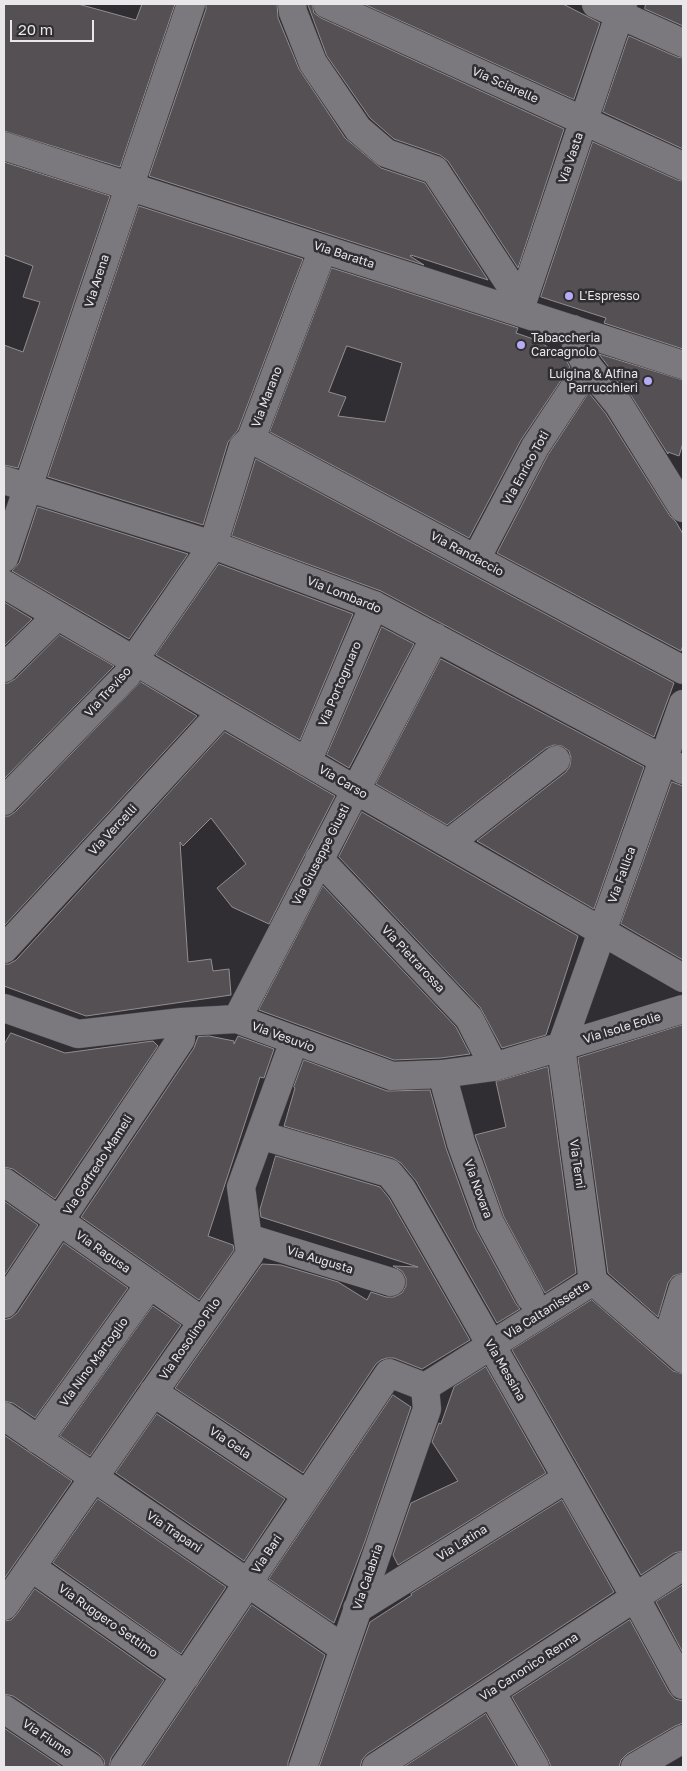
<!DOCTYPE html>
<html>
<head>
<meta charset="utf-8">
<style>
  body { margin:0 }
  #map { position:relative; width:687px; height:1771px; overflow:hidden; background:#302e32; font-family:"Golos Text",sans-serif }
  canvas { display:block }
  .frame { position:absolute; inset:0; border:5px solid #e9e7ea; pointer-events:none }
  .scale { position:absolute; left:10px; top:20px; width:84px; height:22px; box-sizing:border-box; border:2px solid #e9e7ea; border-top:0; padding-left:6px; font-size:15px; line-height:18px; white-space:nowrap; color:#e9e7ea; -webkit-text-stroke:4px #302e32; paint-order:stroke }
</style>
</head>
<body>
<div id="map">
<canvas width="687" height="1771"></canvas>
<div class="frame"></div>
<div class="scale">20 m</div>
</div>
<script>
const context = document.querySelector('canvas').getContext('2d');
context.lineJoin = 'round';
function fillPath(path, color) { context.fillStyle = color; context.fill(path, 'evenodd'); }
function trace(path, color, width, dash) { context.strokeStyle = color; context.lineWidth = width; context.lineCap = dash ? 'butt' : 'round'; context.setLineDash(dash || []); context.stroke(path); }
function write(font, color, halo, rows, align = 'center') {
  context.font = font + ' "Golos Text",sans-serif'; context.lineWidth = 5; context.setLineDash([]); context.textBaseline = 'middle'; context.strokeStyle = halo; context.fillStyle = color; for (const [text, x, y, turn = 0] of rows) {
    context.save(); context.translate(x, y); context.rotate((+turn || 0) * Math.PI / 180); context.textAlign = isNaN(turn) ? turn : align; if (halo) context.strokeText(text, 0, 0); context.fillText(text, 0, 0); context.restore();
  }
}
const building = new Path2D(`
  M4,4h74l58,16 6,-16h33l-55,163 -116,-36z
  M206,4h71l1,14 21,51 46,69 36,30 44,15 63,97 -77,-25 -1,1 14,9 -275,-89 57,-167z
  M308,4h4l2,9 7,5 243,111 -46,139 -70,-107 -8,-6 -46,-16 -24,-21 -43,-62z
  M364,4h199l37,19 -26,76z
  M646,4h37v22l-38,-17z
  M629,36l48,21 6,1v91l-80,-37z
  M593,142l84,38 6,1v168l-79,-26 2,-5 -65,-21z
  M4,162l106,34 -92,272 -14,-3v-120l19,7 17,-50 -17,-5 10,-31 -29,-11z
  M139,206l164,53 -65,171 -10,12 -25,83 -155,-48z
  M332,268l186,60 -2,5 23,8 27,19 4,7 -49,73 -52,98 -199,-106zM347,346l55,17 -17,59 -47,-6 8,-19 -17,-5z
  M599,354l84,26v63l-4,13 -11,-4v2l-36,-57z
  M589,393l17,21 64,102 6,6 7,12v111l-2,6 -184,-98 51,-98z
  M256,459l418,224 -20,54 -273,-146 -149,-55z
  M38,507l150,47 -59,85 -117,-68 7,-8z
  M219,564l134,50 -53,126 -144,-85z
  M4,602l28,17 -28,27z
  M382,627l32,17 -65,124 -22,-13z
  M60,635l54,31 -110,113v-96h4l7,-4z
  M441,659l203,108 -50,142 -117,-68 89,-69 4,-6 1,-8 -2,-7 -7,-5 -8,-1 -8,3 -99,77 -71,-41z
  M141,682l56,34 -193,210v-110h5l6,-4z
  M225,732l110,64 -66,128 -37,-17 -15,-19 29,-24 -35,-46 -28,28 -3,-4 8,120 23,-3 2,12 16,-2 2,26 -145,21 -82,-30v-22h5l7,-4z
  M672,782l11,4v174l-62,-36z
  M362,812l216,124 -32,99 -44,13 -22,-41 -141,-150z
  M323,886l133,141 14,27 -29,4 -47,2 -135,-50z
  M683,1025v248l-10,3 -5,7 -10,34 -50,-44 -30,-215z
  M11,1033l54,20 88,-12 5,5 -103,153 -42,-30 -9,-2v-122z
  M209,1036l25,5v3l4,-8 36,13 -10,29 -4,-1 -52,159 25,9 1,5 -35,50 -118,-83 113,-169 4,-11z
  M304,1060l83,31 43,-1 16,58 29,80 41,76 4,5 -23,14 -81,-142 -15,-18 -8,-5 -109,-32 11,-38 -1,-1z
  M548,1067l28,206 -31,20 -41,-76 -29,-82 31,-8 -10,-45z
  M276,1156l104,31 9,11 81,142 -48,29 -28,-11h-7l-6,2 -5,4 -73,109 -128,-85 87,-124 19,1 57,17 29,18 4,-8 15,5h8l8,-4 4,-7v-8l-4,-7 -9,-5 25,1 -157,-50 -1,-7z
  M4,1201l34,24 -34,51z
  M64,1243l64,45 -93,130 -22,-15 -9,-2v-81l7,-2 6,-5z
  M592,1300l81,71 10,3v177l-9,2 -33,22 -129,-225z
  M153,1306l28,19 -91,131 -30,-20z
  M486,1367l60,106 -148,92 -5,-10 18,-52 47,-22 -26,-39 7,-19 2,1 13,-37z
  M393,1395l18,12 -46,134 -31,82 -65,-44z
  M157,1414l128,85 -41,62 -128,-88z
  M4,1435l68,46 -68,98z
  M98,1499l128,88 -45,67 -128,-91z
  M562,1500l52,92 -247,162 -5,6 -2,7h-41l51,-145 42,-27 -1,-1z
  M683,1585v68l-27,-51z
  M35,1589l129,91 -53,78 -2,9h-4l-1,-7 -5,-6 -86,-58 -9,-2v-73l7,-1 5,-5z
  M252,1605l73,50 -37,107v5h-145z
  M630,1620l39,72 6,7 8,2v22l-8,3 -48,28 -6,6 -2,7h-68l-3,-8 -36,-62z
  M486,1714l31,53h-113z
  M4,1728l58,39h-58z`);
fillPath(building, '#555053');
trace(building, '#938d90', 1);
const minor = new Path2D(`
  M292,4l1,8 20,51 45,66 28,24 49,17 74,113
  M327,4l356,162
  M596,4l87,39
  M4,146l679,219
  M519,312l104,-308
  M573,329l4,20 12,19 30,37 64,103
  M251,439l432,231
  M4,480l209,65 161,60 309,165
  M4,558l187,-554
  M476,559l59,-112 45,-68
  M4,584l303,178 376,216
  M4,668l53,-52
  M307,762l67,-157
  M4,801l123,-126 15,-27 71,-103 30,-98 8,-8 72,-190
  M449,843l107,-83
  M319,859l150,159 25,49
  M4,949l218,-237
  M4,1008l74,26 104,-12 55,-3 155,57 50,-2 52,-7 189,-58
  M237,1019l198,-382
  M442,1074l19,69 29,80 40,74
  M260,1135l129,38 13,16 233,408 48,88
  M4,1182l198,139
  M248,1238l143,44
  M593,1281l-32,-234 122,-343
  M4,1304l177,-265 1,-17
  M666,1343l17,-55
  M425,1387l168,-106 90,78
  M153,1392l154,103
  M4,1416l339,232
  M38,1440l112,-156
  M31,1567l155,109
  M4,1606l246,-352 -9,-67 53,-146
  M357,1609l210,-131
  M491,1692l44,75
  M4,1709l86,58
  M124,1767l265,-394 36,14
  M303,1767l124,-358 -2,-22
  M376,1767l307,-201
  M635,1767l48,-28`);
trace(minor, '#4e4c50', 29);
trace(minor, '#7b797e', 28);
for (const [x, y, r, color] of [
  [569,296,5,"#b5acf8"],
  [521,345,5,"#b5acf8"],
  [648,381,5,"#b5acf8"]
]) { const dot = new Path2D(); dot.arc(x, y, r, 0, 2 * Math.PI); context.fillStyle = color; context.fill(dot); trace(dot, '#302e32', 2); }
write('12px', '#e9e7ea', '#302e32', [
  ["Via Sciarelle",505,85,24],
  ["Via Vasta",571,158,-71],
  ["Via Baratta",344,255,18],
  ["Via Arena",97,281,-72],
  ["Via Marano",267,397,-69],
  ["Via Enrico Toti",526,468,-61],
  ["Via Randaccio",467,554,28],
  ["Via Lombardo",344,595,22],
  ["Via Portogruaro",340,684,-67],
  ["Via Treviso",108,692,-48],
  ["Via Carso",343,782,30],
  ["Via Vercelli",113,830,-47],
  ["Via Giuseppe Giusti",321,855,-63],
  ["Via Fallica",622,875,-70],
  ["Via Pietrarossa",413,959,47],
  ["Via Isole Eolie",622,1028,-17],
  ["Via Vesuvio",283,1037,20],
  ["Via Terni",577,1164,82],
  ["Via Goffredo Mameli",98,1165,-57],
  ["Via Novara",478,1189,70],
  ["Via Ragusa",103,1252,35],
  ["Via Augusta",320,1260,17],
  ["Via Caltanissetta",547,1310,-32],
  ["Via Rosolino Pilo",190,1339,-55],
  ["Via Nino Martoglio",94,1362,-54],
  ["Via Messina",505,1370,60],
  ["Via Gela",230,1443,34],
  ["Via Trapani",174,1532,34],
  ["Via Latina",462,1543,-32],
  ["Via Bari",267,1554,-56],
  ["Via Calabria",368,1577,-71],
  ["Via Ruggero Settimo",108,1621,35],
  ["Via Canonico Renna",529,1667,-33],
  ["Via Fiume",47,1738,34]
]);
write('12px', '#e9e7ea', '#302e32', [
  ["L'Espresso",579,296],
  ["Tabaccheria",531,338],
  ["Carcagnolo",531,352],
  ["Luigina & Alfina",638,374,"right"],
  ["Parrucchieri",638,388,"right"]
], 'left');
</script>
</body>
</html>
